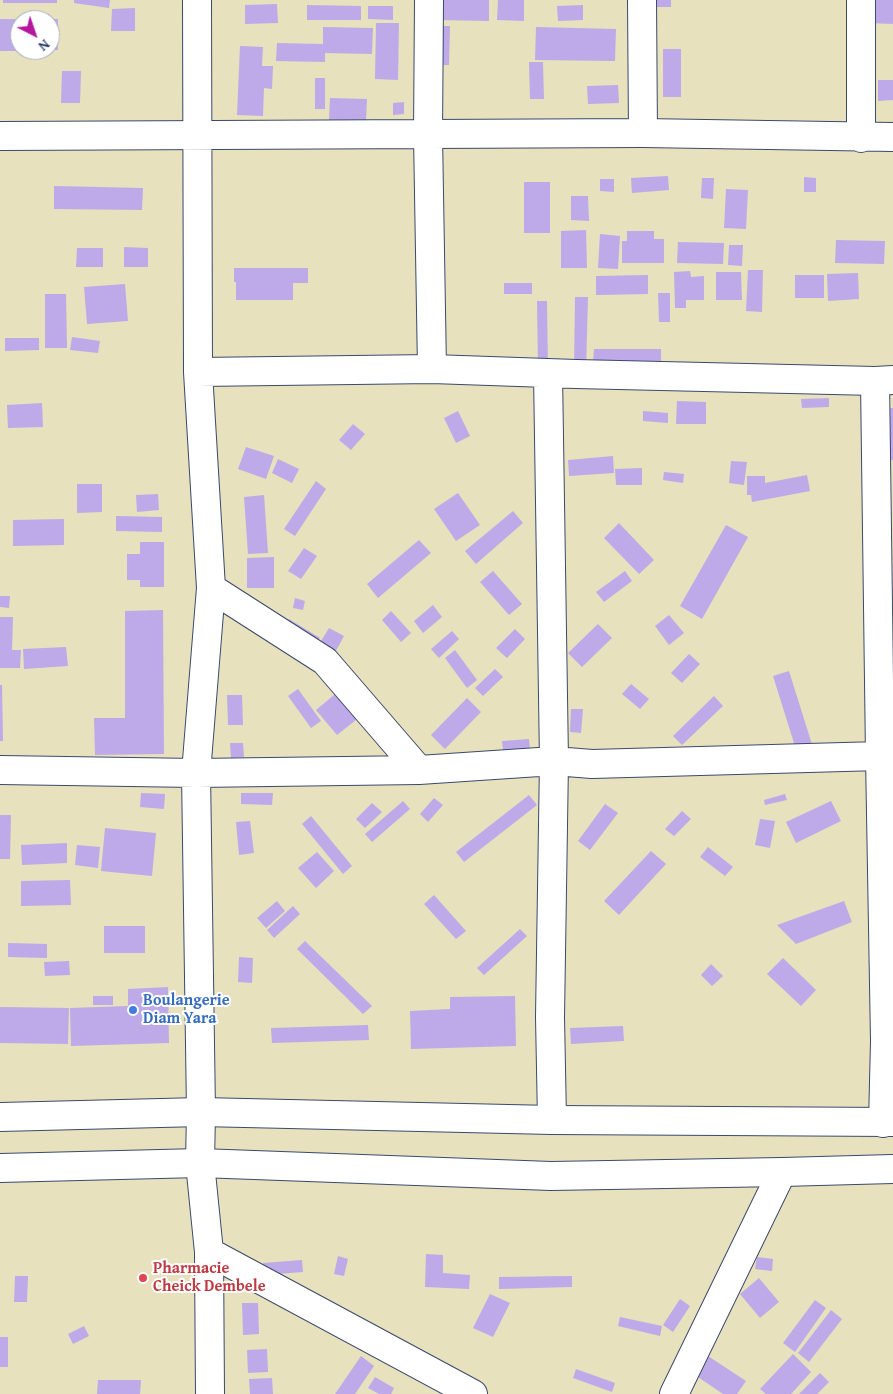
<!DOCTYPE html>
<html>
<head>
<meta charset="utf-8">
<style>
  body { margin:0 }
  #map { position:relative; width:893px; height:1394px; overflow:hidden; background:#e7e1be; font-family:"Gentium Book Plus",serif }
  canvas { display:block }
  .north { position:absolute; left:10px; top:10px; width:50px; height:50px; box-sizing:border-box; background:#fff; border:1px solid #a4acbf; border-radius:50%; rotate:139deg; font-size:14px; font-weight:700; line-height:20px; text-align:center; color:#1b2f5e }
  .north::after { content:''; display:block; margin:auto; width:18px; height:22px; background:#b5179e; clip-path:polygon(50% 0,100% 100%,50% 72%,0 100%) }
</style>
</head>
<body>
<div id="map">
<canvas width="893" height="1394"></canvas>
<div class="north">N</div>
</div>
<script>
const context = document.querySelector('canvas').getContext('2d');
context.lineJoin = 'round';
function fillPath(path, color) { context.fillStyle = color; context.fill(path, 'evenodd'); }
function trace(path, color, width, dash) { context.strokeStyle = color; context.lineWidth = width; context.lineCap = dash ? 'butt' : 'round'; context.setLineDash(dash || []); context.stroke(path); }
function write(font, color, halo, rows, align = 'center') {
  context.font = font + ' "Gentium Book Plus",serif'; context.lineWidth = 4; context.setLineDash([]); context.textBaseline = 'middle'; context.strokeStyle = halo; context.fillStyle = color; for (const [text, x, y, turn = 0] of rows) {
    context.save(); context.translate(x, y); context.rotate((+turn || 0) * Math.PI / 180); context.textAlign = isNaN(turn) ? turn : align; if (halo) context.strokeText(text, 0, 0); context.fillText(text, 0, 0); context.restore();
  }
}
fillPath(new Path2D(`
  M3,0h54v3h-54z
  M74,0h36l-1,8 -35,-5z
  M438,0h51v21l-52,-1z
  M498,0h26v21l-27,-1z
  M657,0h14v7h-14z
  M871,0h22v24l-24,-1z
  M277,4l1,19 -33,1v-19z
  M307,5l54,1v14h-54z
  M583,5v15l-25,1 -1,-15z
  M368,6h25v14l-25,-1z
  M135,8v23h-24l1,-22z
  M0,19h20v32h-20z
  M50,19h8v31h-8z
  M376,23h23l-1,57 -23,-1z
  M437,26h13l-1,39h-13z
  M323,27l50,1 -1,26 -47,-1v9l-49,-1 1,-18 46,1z
  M536,27l80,2 -1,32 -80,-1z
  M240,46l23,1 -1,19h11l-1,23 -8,-1 -1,28 -26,-1z
  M663,49h18v48h-18z
  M529,62h14l1,37h-14z
  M62,71h19l-1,32h-19z
  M315,78h10v31h-10z
  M878,80h15v20l-15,1z
  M618,85l1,18 -31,1 -1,-18z
  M330,98l37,1 -1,22 -37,-1z
  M404,102v12l-11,1v-12z
  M668,176l1,14 -37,3 -1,-15z
  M804,177l12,1v14h-12z
  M702,178h12l-1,21 -12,-1z
  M600,179h14v13l-14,-1z
  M524,182h26v51h-26z
  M54,186l89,2 -1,22 -88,-1z
  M726,189l22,1 -2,39 -22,-1z
  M571,196h17l1,25 -18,-1z
  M586,230l1,38h-26v-37z
  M627,231h27v8h10v24h-42v-22h5z
  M600,234l20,2 -2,33 -20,-1z
  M836,240l49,1 -1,23 -49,-1z
  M678,242l46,1 -1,21 -46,-1z
  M729,245h14l-1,21 -14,-1z
  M124,247l24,1v19h-24z
  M77,248h26v19h-27z
  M234,268h74v15h-15v17h-57v-18h-2z
  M748,270h15l-1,42 -16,-1z
  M690,271l1,6 13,-1v24h-18v8h-11l-1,-36z
  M716,272h25l1,28h-26z
  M858,273l1,26 -31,2 -1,-27z
  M648,275v19l-52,1v-19z
  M795,275h29v23h-29z
  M504,283h28v11h-28z
  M125,284l3,37 -41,3 -3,-37z
  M658,293h12v29h-11z
  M45,294h21l1,54h-22z
  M575,297h13l-2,73h-12z
  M537,301h10l1,69h-10z
  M72,337l28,4 -2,12 -28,-3z
  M5,338h34v12l-34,1z
  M594,349h67v14l-68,-1z
  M829,398v9l-27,1 -1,-9z
  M677,401l29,1v22h-30z
  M42,403l1,24 -35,1 -1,-23z
  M884,408h9v52l-11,-1z
  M458,411l12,25 -14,7 -12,-25z
  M643,411l25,2v10l-25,-2z
  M353,424l12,10 -14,16 -12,-10z
  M246,447l28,9 -8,23 -28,-10z
  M613,456l1,17 -45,3 -1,-16z
  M278,459l21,10 -7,14 -20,-10z
  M731,461l16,1 -3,23 -15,-2z
  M642,468v17h-26l-1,-16z
  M664,472l20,2 -1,9 -20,-3z
  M807,475l3,16 -58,11 -1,-7h-4v-19h18v7z
  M316,481l10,8 -31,47 -11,-7z
  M77,484h25v28l-25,1z
  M458,493l22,32 -24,16 -22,-32z
  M158,494l1,16 -22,2 -1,-17z
  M264,495l4,58 -20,1 -4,-57z
  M513,511l10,12 -47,41 -11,-13z
  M116,516l46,1v15l-46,-1z
  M64,519v26l-51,1v-26z
  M619,523l35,37 -15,14 -35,-36z
  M726,525l22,12 -46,82 -22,-13z
  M419,540l12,13 -53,45 -11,-14z
  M140,542h24v45h-24v-7h-13v-26h13z
  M304,548l13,8 -16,23 -13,-8z
  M274,557v31h-27v-30z
  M493,571l29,33 -13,11 -29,-33z
  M625,571l7,10 -28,21 -8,-10z
  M0,596h10l-1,12 -9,-1z
  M295,598l10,3 -2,9 -10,-2z
  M433,605l9,12 -19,16 -9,-12z
  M163,610l1,144 -69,1 -1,-37h31v-107z
  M391,611l20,22 -10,9 -19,-22z
  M669,615l15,18 -15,12 -14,-19z
  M0,617h13l-1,33h9l-1,18h-20z
  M289,619l31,19 -6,9 -31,-19z
  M598,624l14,14 -30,29 -14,-14z
  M329,628l15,8 -13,24 -16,-9z
  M515,629l10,10 -18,19 -11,-10z
  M452,631l7,8 -20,19 -8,-9z
  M66,647l2,19 -44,3 -1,-20z
  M455,650l22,30 -10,8 -22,-30z
  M689,654l11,10 -18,19 -11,-10z
  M495,669l8,8 -20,19 -8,-8z
  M789,671l26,83 -16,5 -26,-83z
  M631,684l18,15 -9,10 -18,-15z
  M0,685h2l1,56h-3z
  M298,689l23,32 -10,7 -23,-32z
  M340,690l21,26 -24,19 -21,-25z
  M227,695h15l1,30h-15z
  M714,696l9,10 -41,39 -9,-9z
  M467,698l14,14 -36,37 -14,-14z
  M571,709h12l-2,24 -11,-1z
  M529,739l1,10 -27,2 -1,-10z
  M230,743h13l1,14 -13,1z
  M141,793l24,1 -1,15 -24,-2z
  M241,793h32l-1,12 -31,-1z
  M785,794l2,6 -22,5 -1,-5z
  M529,795l8,10 -73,57 -8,-10z
  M434,798l9,7 -15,17 -8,-8z
  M403,801l7,8 -38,33 -7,-8z
  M831,801l10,20 -45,22 -10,-21z
  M372,803l10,9 -17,16 -9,-9z
  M605,804l13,9 -28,37 -12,-9z
  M682,811l9,8 -17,17 -9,-7z
  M0,815h11l-1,44h-10z
  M311,816l41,50 -9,8 -41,-50z
  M760,819l15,2 -5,27 -15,-3z
  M250,821l4,32 -15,2 -3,-33z
  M105,828l51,5 -4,43 -51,-5z
  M67,843v20l-45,2 -1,-20z
  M77,845l23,2 -2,21 -23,-3z
  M708,847l25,20 -8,9 -25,-19z
  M651,851l15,13 -47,51 -15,-14z
  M317,852l17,19 -18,17 -18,-20z
  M70,880l1,25 -50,1v-25z
  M434,895l32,36 -10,8 -32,-35z
  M277,901l8,10 -19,17 -9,-10z
  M844,901l8,21 -56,22 -19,-19z
  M293,906l7,8 -26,24 -7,-8z
  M104,926h41v27h-41z
  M520,929l7,7 -43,39 -7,-7z
  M305,941l67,65 -9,8 -66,-65z
  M8,943l39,1v14l-39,-1z
  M239,957l14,1 -1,25 -14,-1z
  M783,958l33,32 -15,16 -34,-32z
  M69,961l1,14 -25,1 -1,-14z
  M711,964l12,12 -11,10 -11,-11z
  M168,987l1,56 -98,3 -1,-38 58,-2v-17z
  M93,996h20v9h-20z
  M515,996l1,50 -105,3 -1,-38 40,-2v-12z
  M0,1007l69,1 -1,36 -68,-1z
  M368,1025l1,15 -97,3 -1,-15z
  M623,1026l1,15 -53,3 -1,-16z
  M426,1254l17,1v18l27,2 -1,14 -44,-2z
  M338,1256l10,3 -4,17 -10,-2z
  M757,1257l16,2 -1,12 -17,-2z
  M302,1260l1,12 -39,3 -1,-12z
  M15,1276h13l-1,26h-13z
  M572,1276v11l-73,2v-12z
  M759,1278l20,24 -19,16 -20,-24z
  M490,1294l20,9 -17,34 -20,-9z
  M680,1299l10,7 -17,26 -10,-7z
  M815,1300l11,8 -31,44 -12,-9z
  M242,1303h16l1,31 -16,1z
  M831,1310l11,9 -33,43 -11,-9z
  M620,1317l42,9 -2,10 -42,-10z
  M84,1326l5,10 -16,8 -5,-10z
  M0,1337h8v30h-8z
  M267,1349l1,23 -20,1 -1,-23z
  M793,1354l18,18 -20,22h-25l-6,-5z
  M361,1356l13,10 -19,28h-20z
  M708,1356l38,25 -9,13h-14l-28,-19z
  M576,1369l39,14 -3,9 -39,-14z
  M820,1373l9,9 -12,12h-18z
  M375,1377l19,11 -3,6h-12l-11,-6z
  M272,1378l1,16h-23l-1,-15z
  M98,1380h43l-1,14h-43z`), '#beaae8');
const minor = new Path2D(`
  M197,0l1,372 13,216 -15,185 5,339 -1,51 9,89 1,142
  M429,0l-1,135 4,234
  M642,0l1,133
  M0,136l643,-3 250,4
  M861,138v-138
  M198,372l234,-3 144,5 299,7 18,-1
  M548,373l6,388 -4,256 2,103
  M875,381l5,375 5,285 -2,82
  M211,588l114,73 94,109
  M0,770l196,3 223,-3 135,-9 38,3 288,-8
  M209,1252l264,142
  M674,1394l108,-222`);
const highway = new Path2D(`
  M0,1117l201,-5 351,8 341,2
  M0,1168l200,-5 351,13 231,-4 111,-3`);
trace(minor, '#3a4a6c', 30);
trace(highway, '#3a4a6c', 30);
trace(minor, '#fff', 28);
trace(highway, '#fff', 28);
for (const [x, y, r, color] of [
  [133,1010,5,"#3f7fe0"],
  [143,1278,5,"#e0444e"]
]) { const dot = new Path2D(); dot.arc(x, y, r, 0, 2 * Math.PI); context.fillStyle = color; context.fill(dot); trace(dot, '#fff', 2); }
write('bold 16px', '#366cbe', '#fff', [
  ["Boulangerie",143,1001],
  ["Diam Yara",143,1019]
], 'left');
write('bold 16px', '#be3a42', '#fff', [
  ["Pharmacie",153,1269],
  ["Cheick Dembele",153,1287]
], 'left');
</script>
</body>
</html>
